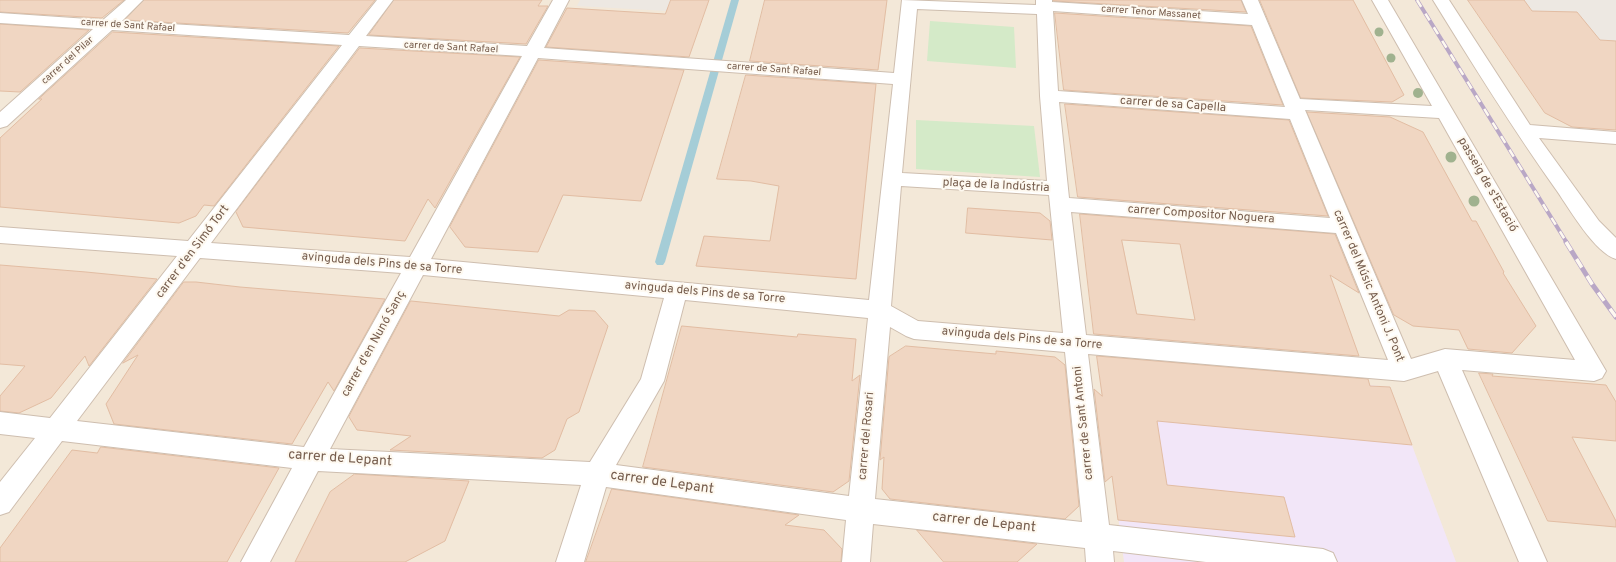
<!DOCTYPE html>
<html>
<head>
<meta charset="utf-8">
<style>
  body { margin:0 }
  canvas { display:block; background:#fcf5e9 }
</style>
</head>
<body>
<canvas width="1616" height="562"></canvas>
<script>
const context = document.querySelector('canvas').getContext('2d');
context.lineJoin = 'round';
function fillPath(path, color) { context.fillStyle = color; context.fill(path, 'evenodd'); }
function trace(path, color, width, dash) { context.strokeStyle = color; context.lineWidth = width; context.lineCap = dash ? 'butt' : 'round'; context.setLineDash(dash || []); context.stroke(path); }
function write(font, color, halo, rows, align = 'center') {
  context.font = font + ' Overpass,sans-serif'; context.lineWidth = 4; context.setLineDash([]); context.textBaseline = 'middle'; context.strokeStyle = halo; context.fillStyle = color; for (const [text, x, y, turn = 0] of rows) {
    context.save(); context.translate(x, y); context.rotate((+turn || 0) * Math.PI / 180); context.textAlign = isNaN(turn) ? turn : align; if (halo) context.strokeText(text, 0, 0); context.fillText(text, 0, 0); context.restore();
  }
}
fillPath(new Path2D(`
  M0,0h1616v562h-1616z`), '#f3e8d8');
fillPath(new Path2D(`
  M580,0h91l-4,11 -90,-5z
  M1524,0h92v41l-16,-1 -23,-28 -45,-1z`), '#ede8e2');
fillPath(new Path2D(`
  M1098,361l292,26 66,175h-332z`), '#f2e6f8');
fillPath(new Path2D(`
  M930,21l84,6 2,41 -89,-7z
  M916,120l118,6 6,51 -124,-8z`), '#d4eac8');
fillPath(new Path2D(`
  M731,0h8l-74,262 -2,3h-6l-2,-3z`), '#a5cdd7');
const building = new Path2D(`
  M0,0h124l-22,18 -102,-6z
  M144,0h231l-27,33 -223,-13z
  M394,0h148l-4,6h10l-22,38 -157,-9z
  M671,0h38l-20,57 -143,-10 21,-39 98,6z
  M765,0h122l-9,70 -128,-9z
  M1054,0h187l5,12 -192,-11z
  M1260,0h93l51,95 -12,7 -91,-4z
  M1468,0h56l8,11 45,1 23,28 16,1v89l-44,-3 -27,-14z
  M1055,13l196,13 32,79 -219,-15z
  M0,24l89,6 -69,62 -20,-1z
  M113,32l226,14 -125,160 -10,-1 -8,11 -17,7 -179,-16v-69l42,-39h-3z
  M360,48l160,9 -85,151 -7,-9 -23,42 -162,-14 -7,-15z
  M539,60l145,10 -43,131 -78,-6 -25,57 -73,-5 -15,-20z
  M746,75l130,9 -20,195 -160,-13 8,-30 66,5 9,-55 -28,-5 -34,-2z
  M1065,104l224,16 39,96 -250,-19z
  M1307,112l83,5 33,15 49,89h4l28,51 -1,1 33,53 -24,27 -44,-4 -9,-19 -46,-4 -19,-11z
  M968,208l72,5 10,8 2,19 -86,-7z
  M1080,214l255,20 24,59 -29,-18 29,81 -265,-22zM1122,240l58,4 15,76 -58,-6z
  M0,265l86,7 71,7 -68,87 -4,-10 -34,42 -32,15 -19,-2v-15l25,-30 -25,-2z
  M184,282h12l44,5 145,12 -51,92 -6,-9 -36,62 -178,-20 -8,-20 32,-49 -15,8z
  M411,301l148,15 10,-6 26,1 13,15 -29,86 -12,7 -12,31 -13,8 -152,-8 21,-14 -54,-6 -8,-13z
  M682,326l115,11 1,-3 58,5 -4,42 8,-6 -11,106 -16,11 -190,-25z
  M906,346l90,8v-3l59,6 10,8 14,141 -14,13 -175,-20 -8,-10 2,-32 -4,3 9,-103z
  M1097,356l271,23 2,7 20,1 22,58 -255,-24 10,64 117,12 11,40 -177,-17 -6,-44 -7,6 -11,-93 8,7z
  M1479,373l14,1 -1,2 114,9 10,17v39l-44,-4 44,84v6l-68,-6z
  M101,447l178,21 -52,94h-227v-14l72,-98 25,3z
  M355,474l114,7 -24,60 -40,21h-110l35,-70z
  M612,489l187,26 -14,10 39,5 18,19 -1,13h-255z
  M917,530l120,14 -20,18h-73z`);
fillPath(building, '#f0d6c2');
trace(building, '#e2bda3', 1);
const minor = new Path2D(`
  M126,0h17l-21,21 227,14 28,-35h16l-27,36 161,10 26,-46h16l-25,48 350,25 8,-73 134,5v-5h16v2l196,12 -6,-14h16l42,99 132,7 -60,-106h16l218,371 -4,7 -8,3 -132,-11 85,192h-28l-81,-191 -34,10 -316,-27 21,171 214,24 10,4 4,9h-131l-93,-11 1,11h-28l-1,-14 -212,-24 -3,38h-28l4,-42 -240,-33 -22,75h-28l25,-77 -263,-14 -48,91h-29l51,-94 -230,-27 -53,71 -9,3v-33l35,-44 -35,-4v-22l50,6 127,-162 -177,-13v-16l188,14 154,-196 -230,-15 -105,96 -7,2v-16l93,-83 -93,-6v-10l103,7zM917,9l120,5 3,82 7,85 -145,-8zM1053,11l199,14 33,82 -227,-16zM359,46l163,10 -112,201 -199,-14zM538,58l355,26 -24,216 -438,-41zM1059,102l231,17 40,99 -261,-20zM1305,110l134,8 136,242 -130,-11 -34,10zM901,186l148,9 14,138 -145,-12 -27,-15zM1071,212l265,21 52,127 -302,-25zM200,258l201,15 -97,174 -227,-26zM423,275l241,23 -23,81 -51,83 -260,-13zM685,300l183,18 -19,178 -233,-31 48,-84zM890,327l16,9 8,3 151,13 17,170 -207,-23z
  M1433,0h16l81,125 86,7v12l-77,-6 60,83 17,17v21c-21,-6 -46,-49 -59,-68 -44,-62 -84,-126 -124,-191z`);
trace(minor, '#cebeaf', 2);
fillPath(minor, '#fff');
const railFar1 = new Path2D(`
  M1417,0l150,243`);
const rail = new Path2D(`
  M1566,242l26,42 24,33`);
trace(railFar1, '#b9a7c6', 4);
trace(rail, '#b9a7c6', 5);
trace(railFar1, '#fef9f0', 2.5, [8]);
trace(rail, '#fef9f0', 3.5, [10]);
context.fillStyle = '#a0b28f';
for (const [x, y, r] of [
  [1379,32,4.5],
  [1391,58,4.5],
  [1418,93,5],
  [1451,157,5.5],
  [1474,201,5.5]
]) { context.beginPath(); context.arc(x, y, r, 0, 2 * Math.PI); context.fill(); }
write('10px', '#765d4d', '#fef9f0', [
  ["carrer Tenor Massanet",1151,13,4],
  ["carrer de Sant Rafael",128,26,4],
  ["carrer de Sant Rafael",451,48,3],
  ["carrer del Pilar",68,61,-42],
  ["carrer de Sant Rafael",774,70,4]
]);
write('12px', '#765d4d', '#fef9f0', [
  ["carrer de sa Capella",1173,105,4],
  ["passeig de s'Estació",1487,185,60],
  ["plaça de la Indústria",996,186,3],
  ["carrer Compositor Noguera",1201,215,4],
  ["carrer d'en Simó Tort",193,252,-53],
  ["avinguda dels Pins de sa Torre",382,264,5],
  ["carrer del Músic Antoni J. Pont",1368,286,67],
  ["avinguda dels Pins de sa Torre",705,293,5],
  ["avinguda dels Pins de sa Torre",1022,339,5],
  ["carrer d'en Nunó Sanç",374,344,-61],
  ["carrer de Sant Antoni",1084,423,-96],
  ["carrer del Rosari",867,436,-85]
]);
write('14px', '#765d4d', '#fef9f0', [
  ["carrer de Lepant",340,459,4],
  ["carrer de Lepant",662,483,8],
  ["carrer de Lepant",984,523,6]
]);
</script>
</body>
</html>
